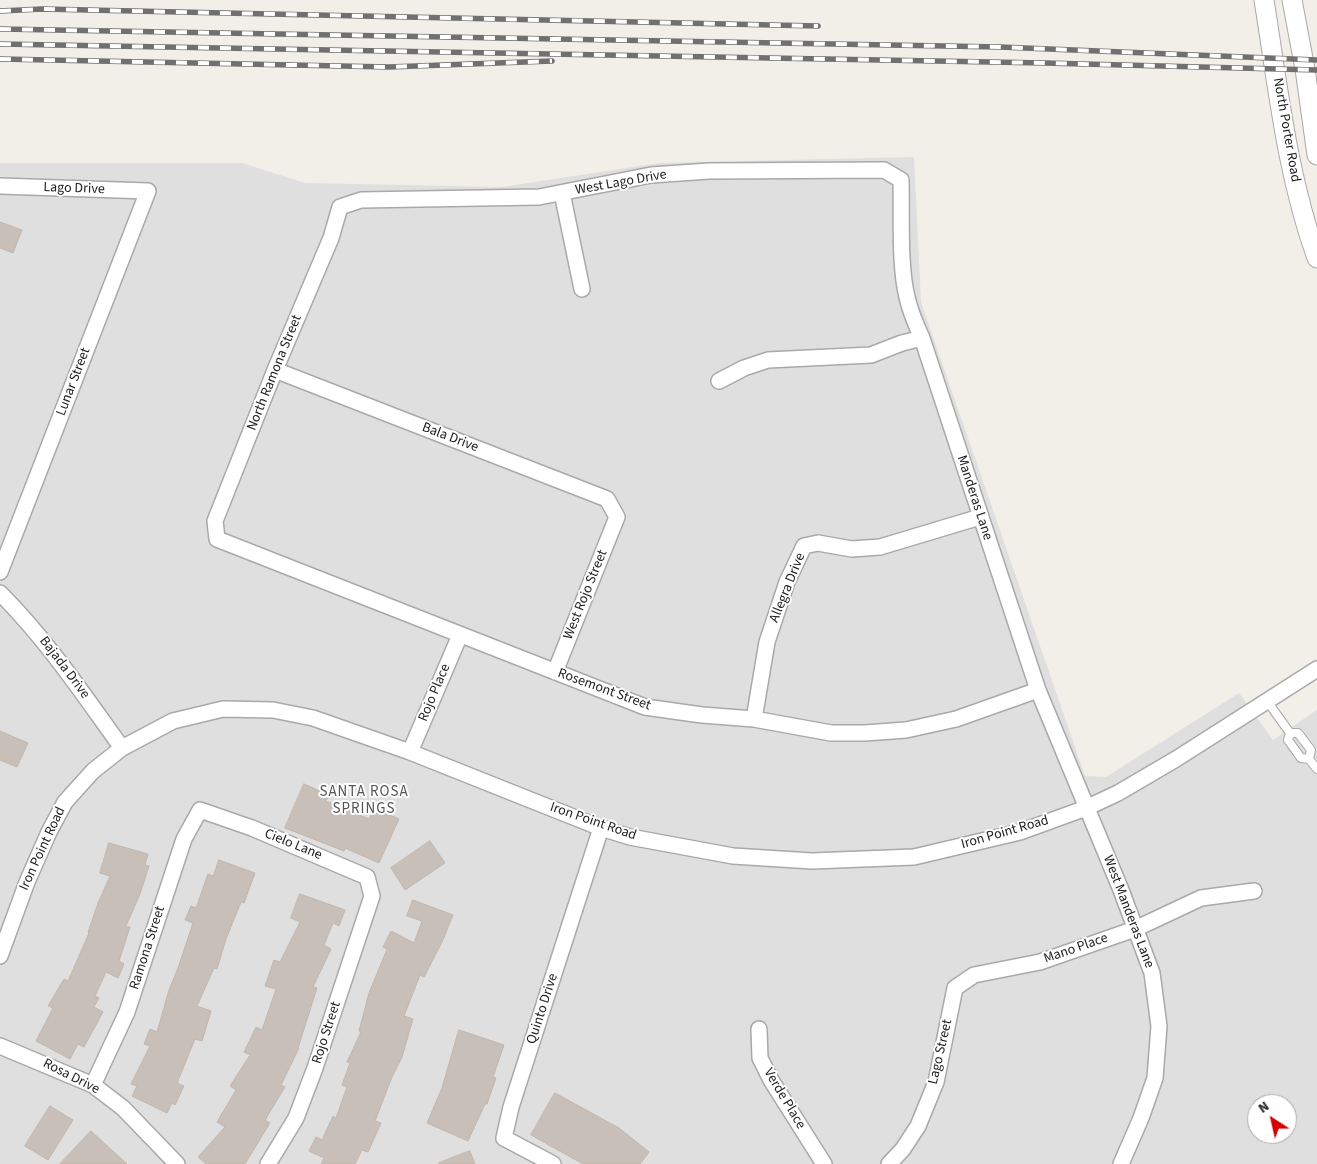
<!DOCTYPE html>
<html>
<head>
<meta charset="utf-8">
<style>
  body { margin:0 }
  #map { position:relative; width:1317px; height:1164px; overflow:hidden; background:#f2efe9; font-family:"Source Sans 3",sans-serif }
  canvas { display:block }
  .north { position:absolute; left:1247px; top:1094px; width:50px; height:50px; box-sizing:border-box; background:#fff; border:1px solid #a7a7a7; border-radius:50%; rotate:325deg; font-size:14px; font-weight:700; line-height:20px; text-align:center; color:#222 }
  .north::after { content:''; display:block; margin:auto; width:18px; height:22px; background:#d40000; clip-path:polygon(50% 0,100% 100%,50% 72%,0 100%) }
</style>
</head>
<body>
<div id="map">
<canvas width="1317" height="1164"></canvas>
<div class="north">N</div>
</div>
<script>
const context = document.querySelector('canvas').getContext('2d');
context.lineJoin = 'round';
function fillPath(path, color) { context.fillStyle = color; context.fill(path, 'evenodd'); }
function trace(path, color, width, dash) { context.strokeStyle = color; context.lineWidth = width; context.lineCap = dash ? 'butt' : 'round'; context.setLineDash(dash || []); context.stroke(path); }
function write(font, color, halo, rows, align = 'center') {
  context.font = font + ' "Source Sans 3",sans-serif'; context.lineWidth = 4; context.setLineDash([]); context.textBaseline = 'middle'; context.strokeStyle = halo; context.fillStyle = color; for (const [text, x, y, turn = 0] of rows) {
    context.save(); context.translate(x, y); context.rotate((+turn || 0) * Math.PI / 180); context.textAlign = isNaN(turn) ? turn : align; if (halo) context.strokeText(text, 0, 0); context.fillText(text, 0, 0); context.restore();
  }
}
fillPath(new Path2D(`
  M914,157l7,145 164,474 21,1 133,-84 34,47 44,-30v454h-1317v-1001h242l63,20 197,4 157,-24zM1257,1104h30v30h-30z`), '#e0dfdf');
const building = new Path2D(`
  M0,222l22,8 -9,23 -13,-5z
  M0,731l28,12 -11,24 -17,-7z
  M304,784l25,11 -3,6 43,18 6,-11 24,11 -20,44 -34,-15 -1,3 -59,-23z
  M430,841l15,22 -40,27 -14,-22z
  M109,843l39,11 -3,11 4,1 -9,28 -14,32 4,1 -11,34 5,3 -6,14 -12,-6 -11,24 4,2 -5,9 9,5 -19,35 -6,-3 -8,15 -34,-18 17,-33 -5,-2 16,-27 4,2 21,-48 -1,-1 10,-29 12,-27 -10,-3z
  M219,860l36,13 -11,30 -3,-1 -15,37 -9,30 -3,-1 -17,38 14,5 -9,30 -7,-2 -18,44 7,3 -9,19 -3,-2 -5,10 -35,-17 5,-10 -6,-2 19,-38 -6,-2 6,-15 7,3 12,-42 9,-22 15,-45 -8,-3 6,-14 5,2 12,-34 5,2z
  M300,894l45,16 -6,16 -6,-3 -9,22 7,4 -18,38 4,1 -19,60h1l-18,37 4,2 -20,33 5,3 -25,41h-39l-8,-7 27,-30 -8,-5 19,-32 -6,-4 20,-31 -6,-3 12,-25 6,3 14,-41 -11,-3 9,-26 6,2 20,-40 -9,-4z
  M413,900l40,15 -11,27 -18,35 -4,-2 -16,41 9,3 -11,38 -10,20 -17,44 6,2 -13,29 -6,-2 -7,14h-34l3,-6 -15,-7 7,-14 6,3 11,-24 3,2 11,-31 -5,-2 8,-22 -3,-1 14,-30 -2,-1 10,-38 18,-44 -4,-2 8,-16 23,12 8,-22 -15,-5z
  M459,1030l45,15 -11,32 3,1 -9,26h-2l-17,37 -41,-18 15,-35z
  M555,1093l64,35 30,24 -9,12h-57l-52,-29z
  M50,1106l23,14 -25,40 -23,-14z
  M91,1131l36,33h-67z
  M470,1151l5,13h-36v-1z`);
fillPath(building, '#c7bfb8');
trace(building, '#c4b6ab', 1);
const service = new Path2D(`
  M1267,701l23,32
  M1290,733h8l13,17 -2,9 8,10
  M1290,733l-2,7 13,18 8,1`);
const minor = new Path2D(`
  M0,186l148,5 -148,381
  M562,193l20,96
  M275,370l332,129 10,18 -62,155
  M719,381l25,-13 24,-8 103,-5 31,-12 20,-5
  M0,593c47,47 83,101 122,155
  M1038,690l-82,29 -50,11 -41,3h-34l-77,-14 -52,-4 -57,-8 -428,-168 -2,-18 60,-151 56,-132 9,-31 21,-7 178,-3 112,-22 58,-4 175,-1 17,10c1,35 -2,85 6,117 3,14 9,28 15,41l116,352 83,200 31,83 7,53 -4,52 -14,40 -20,46
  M754,719l13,-77 20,-60 17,-36 14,-3 34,6 28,-2 100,-30
  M410,752l50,-117
  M0,956l27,-74 22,-50 16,-30 28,-31 29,-23 51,-27 50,-12 50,1 40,8 97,34 191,76 29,9 103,19 79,5 102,-4 106,-25 66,-24 32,-15 58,-34 141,-90
  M759,1029l1,29 11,22 53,84
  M0,1046l93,39 30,23 54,56
  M93,1085l34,-73 57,-173 16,-29 52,18 115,49 5,19 -57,172 -19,50 -28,46
  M553,1164l-49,-26 7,-31 90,-279
  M889,1164l14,-15 15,-23 18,-44 19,-94 19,-13 66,-13 95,-33 66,-31 53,-7`);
const tertiary = new Path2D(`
  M1264,0c14,87 23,175 53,258
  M1292,0l13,69 12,86`);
trace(service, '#a9a9a9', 10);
trace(minor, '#a9a9a9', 18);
trace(tertiary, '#a9a9a9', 21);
trace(service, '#fff', 8);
trace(minor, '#fff', 15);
trace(tertiary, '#fff', 19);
const rail = new Path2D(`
  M0,11l42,-2 776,17
  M0,29l1000,18 317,13
  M0,44l1045,19 272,7
  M0,59l389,8 163,-6`);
trace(rail, '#707070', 5.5);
trace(rail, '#fff', 4, [11]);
write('14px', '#222', '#fff', [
  ["North Porter Road",1286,130,80],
  ["West Lago Drive",621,183,-10],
  ["Lago Drive",74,189,2],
  ["North Ramona Street",275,373,-68],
  ["Lunar Street",74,382,-69],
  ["Bala Drive",450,438,21],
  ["Manderas Lane",974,498,72],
  ["Allegra Drive",788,588,-68],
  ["West Rojo Street",586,595,-68],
  ["Bajada Drive",64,668,53],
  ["Rosemont Street",604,690,20],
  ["Rojo Place",435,693,-67],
  ["Iron Point Road",593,822,19],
  ["Iron Point Road",1005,833,-16],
  ["Cielo Lane",293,845,22],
  ["Iron Point Road",43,849,-65],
  ["West Manderas Lane",1128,912,69],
  ["Ramona Street",148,948,-72],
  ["Mano Place",1076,949,-19],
  ["Quinto Drive",543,1009,-72],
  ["Rojo Street",327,1033,-72],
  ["Lago Street",941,1052,-77],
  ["Rosa Drive",71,1077,27],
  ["Verde Place",784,1099,59]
]);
context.letterSpacing = '1px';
write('15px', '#555', '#fff', [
  ["SANTA ROSA",364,793],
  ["SPRINGS",364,810]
]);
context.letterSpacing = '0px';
</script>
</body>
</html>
